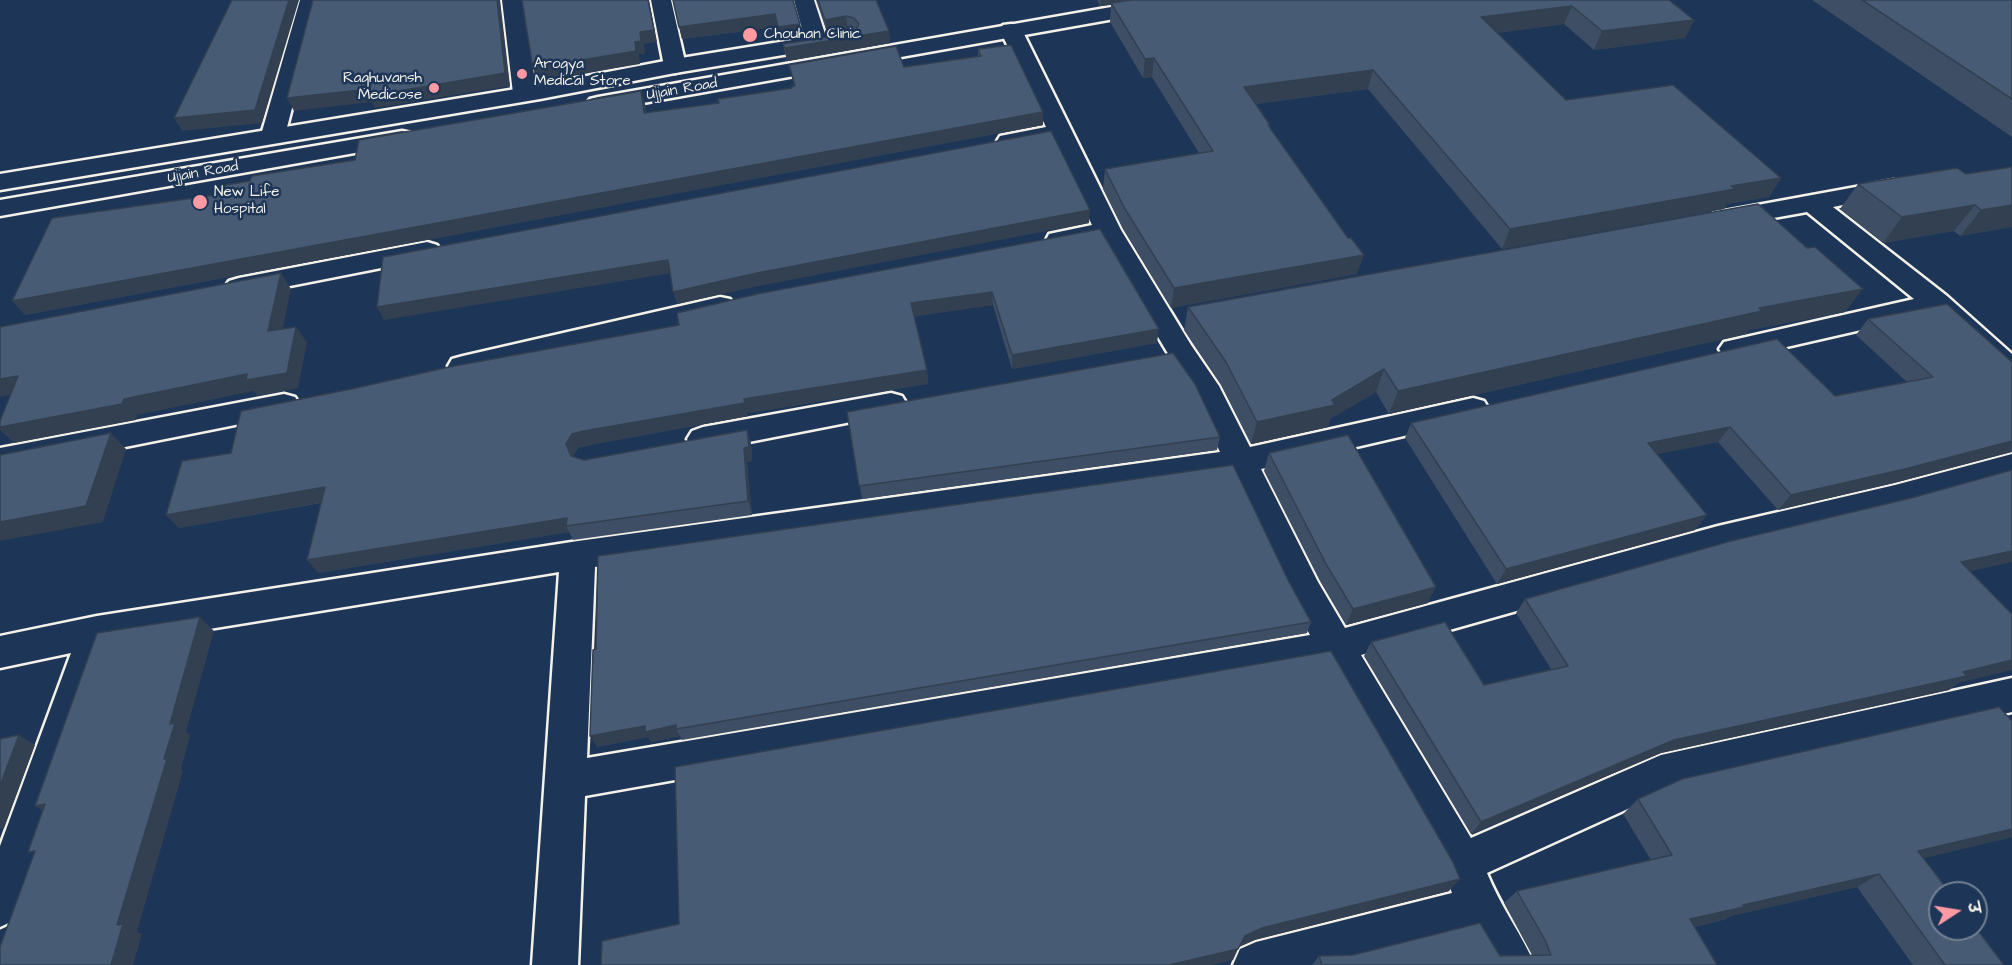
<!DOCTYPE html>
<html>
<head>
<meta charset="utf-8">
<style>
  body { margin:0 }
  #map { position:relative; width:2012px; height:965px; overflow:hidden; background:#1d3557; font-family:"Architects Daughter","Playpen Sans Deva",sans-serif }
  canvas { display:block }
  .north { position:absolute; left:1928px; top:881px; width:60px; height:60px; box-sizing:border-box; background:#1d3557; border:2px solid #738091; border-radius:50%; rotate:78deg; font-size:16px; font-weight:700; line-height:24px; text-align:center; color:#f4f1e8 }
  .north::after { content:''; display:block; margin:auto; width:21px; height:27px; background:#ff9aa2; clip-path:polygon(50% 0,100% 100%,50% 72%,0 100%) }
</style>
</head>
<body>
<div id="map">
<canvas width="2012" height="965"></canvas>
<div class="north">उ</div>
</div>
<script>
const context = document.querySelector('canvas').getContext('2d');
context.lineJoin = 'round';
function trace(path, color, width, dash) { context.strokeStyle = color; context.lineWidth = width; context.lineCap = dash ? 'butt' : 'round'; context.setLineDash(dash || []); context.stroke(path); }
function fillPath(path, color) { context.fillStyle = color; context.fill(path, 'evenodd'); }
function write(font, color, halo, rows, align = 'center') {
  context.font = font + ' "Architects Daughter",sans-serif'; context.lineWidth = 5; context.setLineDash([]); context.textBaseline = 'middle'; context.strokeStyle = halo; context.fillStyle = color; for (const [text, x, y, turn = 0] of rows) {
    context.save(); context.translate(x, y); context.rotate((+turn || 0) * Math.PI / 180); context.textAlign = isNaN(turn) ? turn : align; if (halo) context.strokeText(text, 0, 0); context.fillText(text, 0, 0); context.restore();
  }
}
const minor = new Path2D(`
  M300,0h20l-35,135 -3,5 -9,2 -9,-2 -3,-5z
  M502,0h20l15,93 -4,5 -8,2 -8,-2 -4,-5z
  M651,0h20l15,66 -3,5 -8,2 -8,-2 -3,-5z
  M794,0h20l14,43 -3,5 -8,2 -8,-2 -3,-5z
  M1011,24l8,1 3,5 99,200 70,115 28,41 31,61 223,-49 11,3 5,8 -5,8 -11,3 -212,49 57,113 27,46 373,-102 177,-41 117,-31v24l-117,33 -177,43 -357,101 110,183 190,-83 351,-77v34l-347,80 -178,81c13,33 34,60 48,92h-48l-18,-32 -126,32h-110l7,-16 16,-7 196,-49 -7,-19 -119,-210 -741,132 -7,169h-46l27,-393 -448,73 -89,260 -7,15 -15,7v-81l71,-193 -71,15v-32l97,-20 481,-75 642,-89 -26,-55 -94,-157 -41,8 -10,-2 -3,-6 3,-6 43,-9 -40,-84 -43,7 -9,-2 -3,-5 3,-5 46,-9 -46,-97 3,-5zM1231,475l56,118 23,42 -723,123 8,-191z
  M1894,180l9,3 4,5 -4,5 -70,14 114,89 65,58v28l-11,-4 -70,-64 -197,45 -10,-3 -5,-7 5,-7 190,-43 -107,-87 -84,15 -9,-2 -4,-6 4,-6z
  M427,242l10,3 4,6 -4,6 -198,39 -10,-3 -4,-6 4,-6 10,-3z
  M720,297l10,2 4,7 -4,7 -267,63 -11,-3 -4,-7 4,-7 11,-3z
  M891,393l11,3 5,8 -5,8 -199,39 -11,-4 -5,-8 5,-8 11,-4z
  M284,394l11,3 5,8 -5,8 -295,59v-24z`);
const major = new Path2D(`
  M1151,0h46l-3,4 -7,2 -589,105 -8,-2 -4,-5 4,-5 8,-2z
  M829,34l8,2 3,5 -3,5 -162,27 -135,26 -540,91v-16l540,-89 135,-26z
  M402,131l9,2 3,5 -3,5 -411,73v-16z`);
trace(minor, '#f4f1e8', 5);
trace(major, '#f4f1e8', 5);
fillPath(minor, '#1d3557');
fillPath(major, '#1d3557');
fillPath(new Path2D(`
  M673,0h120l7,24 2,12 -22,4 -3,-13 -95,12z
  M816,0h60l13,31 1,12 -103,18 -4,-17 71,-11 1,-2 -7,-2 -21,3z
  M1097,0h572l25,20 -9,18 -91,12 -30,-26 -67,9 69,67 215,78 -12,19 -42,7 -3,5 -222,40 -134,-160 -112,15 14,21v3l87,146 -186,34 -48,-79 -20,-40 2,-20 94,-16 -47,-76 -9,1 -33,-56 1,-17 -11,1z
  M1812,0h200v137z
  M978,49l65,76 -1018,190 197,-121 133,-34 286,-69 4,13 1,9 73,-10 73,-15 2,-2 -5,-21 115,2 74,-11z
  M1966,174l46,53 -52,9 -6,-5 -71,12 -43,-34 18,-25z
  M1100,229l57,114 -145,26 -19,-64 -79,11 13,54 1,14 -180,29v3l-158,29 -12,3 -5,8 11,4 163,-30 4,14 1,17 -5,1 5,53 -179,25 -4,-8 -251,41 3,-70 -142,25 52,-75 448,-128z
  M1188,307l657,5 -96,18 -3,4 -357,80 -13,-22 -46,27 -2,8 -77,17 -30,-59 -37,-55z
  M1868,319l144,43v90l-118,31 -116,27 -60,-68 -61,12 38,76 -198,54 -92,-146 6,-15 424,-27 72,-14 -51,-47z
  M847,412l373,25 -3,13 -355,49z
  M1269,453l159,150 -82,22 -26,-44 -56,-110z
  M1911,498l59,73 -12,112 -9,7 -288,63 -190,81 -107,-178 7,-14 113,43 67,-16 -35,-56 9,-14z
  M1289,582l22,40 -4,11 -625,107 -2,-4 -29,6 -3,-5 -51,10z
  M1638,799l374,38 -89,21 81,107h-91l-56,-78 -126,29 -5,3 -31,8 22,38h-405l7,-9 213,-1 -28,-52 13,-12 134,-31 -28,-46z`), '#3e4e64');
fillPath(new Path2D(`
  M289,0h10l-37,123 -80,8 -8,-13z
  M497,0h3l10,86 -135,22 -3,-6 -78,9 -7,-13 83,-9z
  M648,0h1l8,42 -13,2 1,10h-6l1,10 -103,17 -4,-13 102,-26 5,-10z
  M1101,0h37l-38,6z
  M1572,6l-8,18 -90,12 7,-19z
  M775,14l2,13 -95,12 -3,-12z
  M846,16l2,13 -21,3 -2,-12z
  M1694,20l-9,18 -91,12 8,-19z
  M800,24l2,12 -22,4 -2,-13z
  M889,31l1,12 -103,18 -2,-13z
  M1154,58l-2,19 -9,1 2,-19z
  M1373,70l-5,19 -127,17 3,-19z
  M641,91l4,13 2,23 -3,-14z
  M1043,112v13l-1018,190 -13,-14z
  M1781,178l-12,19 -42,7 -3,5 -222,40 8,-20 221,-43z
  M1975,205l-21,26 -71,12 19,-26z
  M2012,205v22l-52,9 21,-26z
  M1090,210l-1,13 -330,63 -82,18 -4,-12 84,-19z
  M1364,255l-7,19 -186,34 3,-20z
  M668,260l4,13 -288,47 -7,-13z
  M281,273l10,16 -12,58 -11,-16z
  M1863,289l-18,23 -96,18 -3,4 -357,80 9,-23 361,-83z
  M992,292l1,13 -81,12 -1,-14z
  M296,327l11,15 -9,46 -40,8 -4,-5 -117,24 -1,5 -122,23 -14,-13v-3z
  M1159,329l-2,14 -145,26v-14z
  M1384,369l-8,23 -46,27 -2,8 -77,17 6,-22 75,-22z
  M927,370l1,14 -180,29v3l-158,29 -12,3 -6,10 -6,-14 6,-10 12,-3 160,-32z
  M18,376l15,15 -33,6v-18z
  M1730,427l-12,15 -80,16 10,-15z
  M747,430l4,14 1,17 -5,1 5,53 -4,-14 -4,-53z
  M111,433l15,16 -23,73 -103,19v-19z
  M2012,441l-1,11 -117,31 -116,27 13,-15z
  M325,487l10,13 -156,28 -13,-13z
  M1707,515l-12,15 -198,54 9,-15z
  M567,518l-1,8 3,6 -251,41 -11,-13z
  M2012,551v11l-67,15 16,-15z
  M1436,587l-8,16 -82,22 7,-16z
  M200,617l14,14 -28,101 4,4 -9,33 2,2 -46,161 5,2 -9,31h-22l6,-40 53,-201z
  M2012,660v10l-54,13 -9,7 -288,63 -190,81 10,-12 193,-82z
  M676,725v4l4,7 -29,6 -3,-5 -51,10 -7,-11 55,-10z
  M19,735l16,10 -31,83 -4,1v-43z
  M45,804l9,14 -19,-12z
  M2012,829v8l-116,28 22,-14z
  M1879,874l-22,13 -126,29 -5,3 -53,13 17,-13 53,-14z
  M1460,879l-11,12 -194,49 -16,7 6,-11 17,-8z
  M1238,949l-5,11 -21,5h-43z`), '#324051');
const building = new Path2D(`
  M232,0h57l-34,110 -81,8z
  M313,0h184l8,73 -136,23 1,-7 -83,9z
  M522,0h126l6,30 -14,2 1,9 -6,1 1,9 -103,17z
  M673,0h120l7,24 -22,3 -3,-13 -96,13z
  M818,0h58l13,31 -104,17 -2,-4 71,-11 5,-9 -5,-6 -8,-2 -21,4z
  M1131,0h538l25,20 -92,11 -30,-25 -91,11 85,83 107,-15 108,93 -50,8 4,3 -225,40 -137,-159 -129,17 26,38h-2l80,113h3l13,17 -190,33 -49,-79 -20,-40 108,-18 -59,-93 -9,1 -34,-56z
  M1862,0h150v99z
  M1011,45l32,67 -1031,189 40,-83 170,-24 3,-9 25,-4 2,-5 103,-16 4,-20 282,-49 3,22 75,-10 -1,-4 74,-11v-2h3l-6,-21 107,-19 8,21 77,-11 -3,-7z
  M1051,131l39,79 -333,63 -84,19 -5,-32 -291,47 6,-50z
  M2012,167v38l-31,5 -6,-5 -73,12 -44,-33 99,-16 9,6z
  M1758,204l49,44 8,-1 48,42 -104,19 3,3 -364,80 -14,-22 -52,31 3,5 -78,17 -31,-60 -38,-55z
  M1100,229l59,100 -147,26 -20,-63 -81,11 16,67 -183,29 1,4 -161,28 -12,3 -6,10 5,12 13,4 163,-30 2,17 -5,1 4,53 -182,25 1,-8 -260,42 18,-73 -159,28 16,-54 49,-8 10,-42 115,-23 93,-21 230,-42 -2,-12 80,-19z
  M281,273l-13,58 28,-4 -9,46 -41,7 1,-6 -123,25 -2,5 -122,23v-6l18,-45 -18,3v-52z
  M1947,304l65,58v79l-103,27 -118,27 -61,-68 -82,16 59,72 -201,54 -95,-146 366,-84 58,57 98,-19 -65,-58z
  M1173,353l22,31 25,53 -361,49 -12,-74z
  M111,433l-25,73 -86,16v-67z
  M1348,435l88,152 -83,22 -27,-45 -57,-111z
  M1233,465l56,117 22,40 -635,107v-4l-31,7v-6l-55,10 3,-86 3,-1 2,-93z
  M2012,470v81l-51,11 51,52v46l-49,12 4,4 -293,64 -193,82 -110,-180 74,-20 39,63 84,-19 -43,-67 206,-58 180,-43z
  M200,617l-30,107 5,-1 -11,36h3l-50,166 6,-1 -12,41h-111v-18l35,-96 -7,1 17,-48 -10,2 62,-173z
  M1331,651l122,211 7,17 -198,49 -17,8 -7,13 -69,16h-568l1,-24 77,-17 -4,-157z
  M1999,707l13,14v108l-94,22 32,42h-10v36h36v-1l28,37h-59l-66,-91 -136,31 1,2 -54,12 27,46h-395l-3,-9 34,-1 127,-32 20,33 51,-1 -6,-15 -28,-49 155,-36 -34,-56 44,-20z
  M19,735l-19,51v-47z`);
fillPath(building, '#485b74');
trace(building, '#324051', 1.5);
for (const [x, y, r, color] of [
  [750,35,8,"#ff9aa2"],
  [522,74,6,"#ff9aa2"],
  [434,88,6,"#ff9aa2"],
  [200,202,8,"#ff9aa2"]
]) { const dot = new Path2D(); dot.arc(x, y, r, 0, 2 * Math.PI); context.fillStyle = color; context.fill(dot); trace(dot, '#1d3557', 2); }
write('15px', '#f4f1e8', '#1d3557', [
  ["Chouhan Clinic",764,35],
  ["Arogya",534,65],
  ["Medical Store",534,82],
  ["Raghuvansh",422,79,"right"],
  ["Medicose",422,96,"right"],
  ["New Life",214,193],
  ["Hospital",214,210]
], 'left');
write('15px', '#f4f1e8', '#1d3557', [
  ["Ujjain Road",682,90,-10],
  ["Ujjain Road",203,173,-10]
]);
</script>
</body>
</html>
